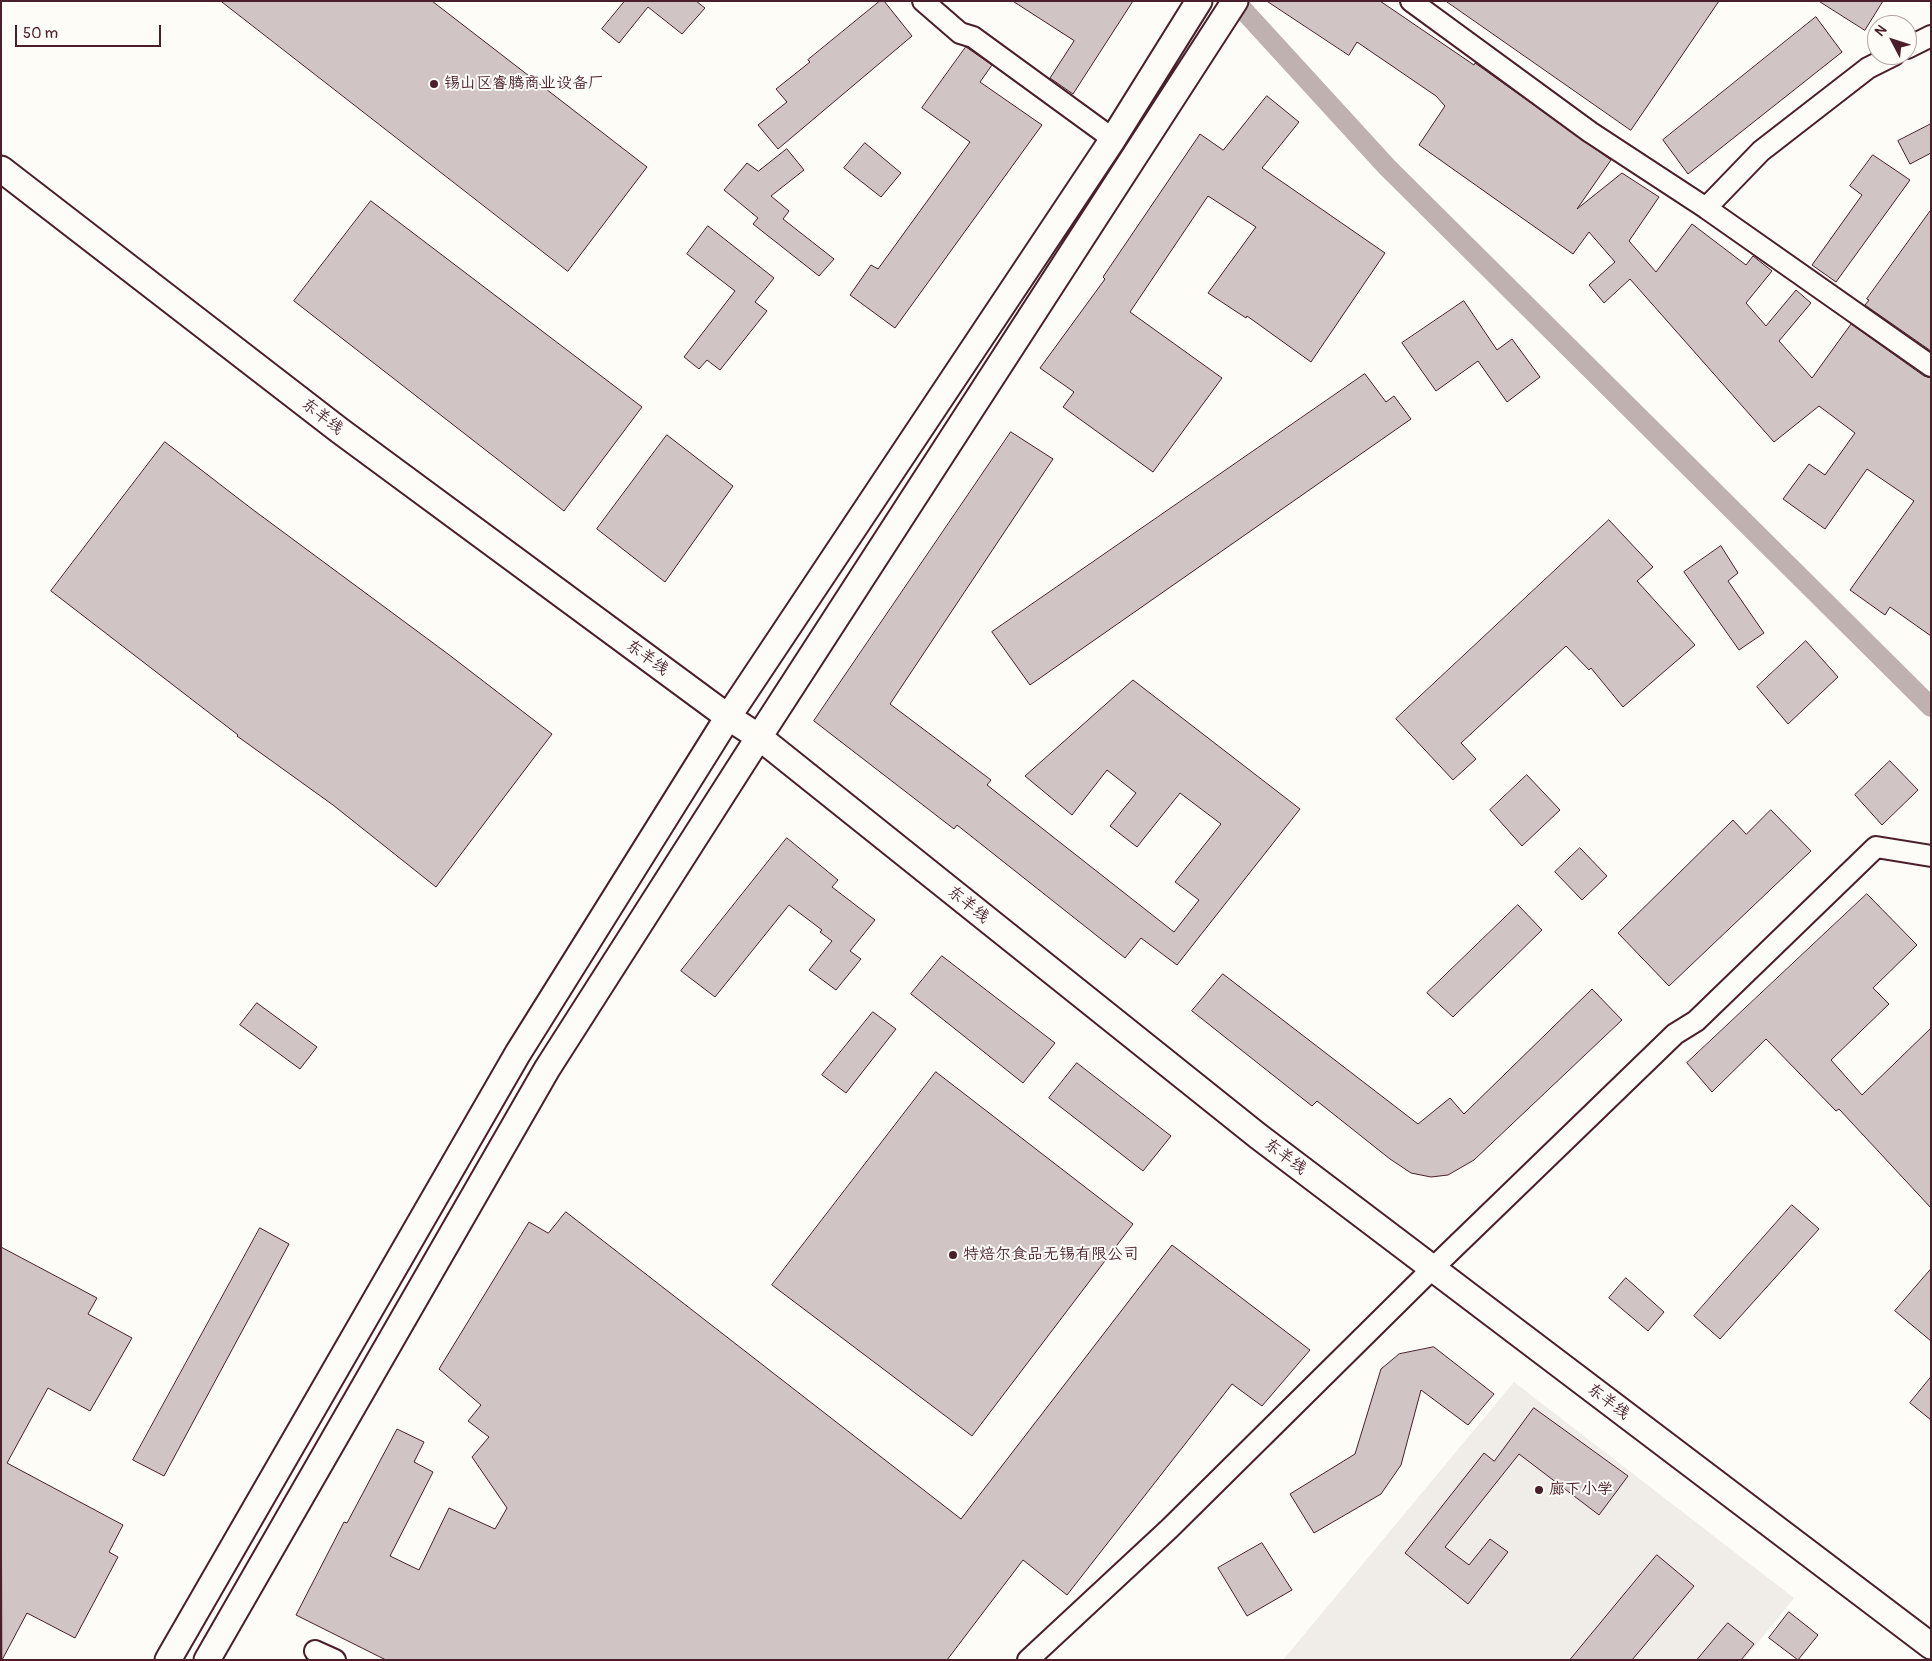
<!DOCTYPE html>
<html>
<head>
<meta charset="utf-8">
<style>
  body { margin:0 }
  #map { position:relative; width:1932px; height:1661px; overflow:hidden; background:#fdfcf7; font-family:Pangolin,sans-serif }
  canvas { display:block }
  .frame { position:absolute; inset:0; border:2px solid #4a1f2b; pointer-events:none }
  .north { position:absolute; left:1867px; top:15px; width:50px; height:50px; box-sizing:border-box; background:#fdfcf7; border:1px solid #b5a4a5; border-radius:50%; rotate:310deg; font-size:14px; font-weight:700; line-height:20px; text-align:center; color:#4a1f2b }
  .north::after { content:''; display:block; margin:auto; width:18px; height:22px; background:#4a1f2b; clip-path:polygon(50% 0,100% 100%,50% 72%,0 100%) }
  .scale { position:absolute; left:15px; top:25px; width:146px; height:22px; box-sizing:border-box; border:2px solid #4a1f2b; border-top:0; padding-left:6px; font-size:15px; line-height:18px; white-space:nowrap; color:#4a1f2b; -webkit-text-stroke:4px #fdfcf7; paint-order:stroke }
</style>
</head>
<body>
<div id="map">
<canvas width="1932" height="1661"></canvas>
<div class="frame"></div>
<div class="north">N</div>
<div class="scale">50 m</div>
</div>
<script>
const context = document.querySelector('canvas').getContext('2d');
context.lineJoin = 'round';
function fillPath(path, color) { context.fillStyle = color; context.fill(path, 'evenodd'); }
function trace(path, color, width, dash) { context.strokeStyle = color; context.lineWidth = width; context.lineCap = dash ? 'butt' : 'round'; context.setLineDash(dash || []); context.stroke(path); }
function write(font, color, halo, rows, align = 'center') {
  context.font = font + ' Pangolin,"LXGW WenKai TC",sans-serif'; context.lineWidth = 4; context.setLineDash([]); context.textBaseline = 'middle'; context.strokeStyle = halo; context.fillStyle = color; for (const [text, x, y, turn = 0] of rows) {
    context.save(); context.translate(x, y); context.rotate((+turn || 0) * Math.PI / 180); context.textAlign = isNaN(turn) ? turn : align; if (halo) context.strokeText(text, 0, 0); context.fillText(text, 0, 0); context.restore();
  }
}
fillPath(new Path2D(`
  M1514,1382l280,216 -50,62h-461z`), '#f0ece8');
trace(new Path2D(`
  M1235,1l152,166 544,540`), '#c0b1b1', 20);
const building = new Path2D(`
  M221,1h211l215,166 -79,104z
  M625,1h71l9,7 -23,26 -34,-27 -29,36 -17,-14z
  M880,1h4l28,35 -134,113 -20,-24 29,-23 -11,-13 34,-27 -2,-2z
  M1013,1h120l-60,93 -23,-16 24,-37z
  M1267,1h113l94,64 1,-2 136,97 -34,49 45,-36 37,24 -30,44 27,31 36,-48 54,41 7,-9 19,15 -26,32 20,23 30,-36 15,13 -32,38 33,37 39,-54 73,52 7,2v258l-41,-29 -5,8 -35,-25 64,-89 -47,-32 -42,60 -42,-30 26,-35 16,11 30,-42 -36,-27 -45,36 -144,-163 -26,24 -15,-18 26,-23 -26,-30 -16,22 -154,-109 26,-39 -9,-10 -79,-54 -8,13z
  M1446,1h273l-88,129z
  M1819,1h64l-18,29z
  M1816,17l26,35 -154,122 -25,-34z
  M966,47l26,18 -12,17 62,43 -147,203 -45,-33 21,-30 7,4 92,-127 -48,-34z
  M1267,96l32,26 -37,46 123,85 -74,109 -64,-46 -1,2 -38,-25 48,-66 -48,-31 -78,116 92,66 -69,94 -90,-65 11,-15 -34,-24 65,-89 -2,-2 97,-143 23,16z
  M1931,124v29l-21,11 -12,-23z
  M865,143l36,30 -20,24 -37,-29z
  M787,149l17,21 -33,26 18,15 -6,8 51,40 -15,17 -66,-52 5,-6 -34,-28 23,-27 11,8z
  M1873,155l37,25 -74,102 -24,-17 50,-70 -12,-9z
  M371,201l271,206 -78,104 -270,-210z
  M1931,210v141l-66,-46 4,-5 -2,-1z
  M708,226l66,52 -19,24 12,9 -47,59 -13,-10 -8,9 -15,-12 51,-66 -48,-37z
  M1464,301l33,49 15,-11 28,38 -33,25 -29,-41 -42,30 -34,-48z
  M1365,374l21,28 8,-6 17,23 -381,266 -38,-53z
  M1011,432l42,27 -163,245 101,76 -4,5 187,147 25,-32 -24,-18 46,-58 -41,-31 -43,54 -27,-21 26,-33 -29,-23 -35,45 -47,-39 108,-96 167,129 -123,156 -36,-27 -16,20 -168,-133 -3,4 -140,-108z
  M667,435l66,51 -68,96 -68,-53z
  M165,442l87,67 196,145 104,80 -116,153 -103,-82 -96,-69 1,-1 -187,-144z
  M1609,520l44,47 -16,14 58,64 -72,62 -32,-39 -2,2 -23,-24 -105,97 15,16 -23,21 -57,-61z
  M1721,546l17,27 -10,8 36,52 -25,17 -55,-78z
  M1806,641l32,36 -50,47 -31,-37z
  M1890,761l28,29 -36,35 -27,-30z
  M1527,775l33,35 -38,36 -32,-36z
  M1771,810l40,41 -142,135 -51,-53 115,-113 13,14z
  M787,838l51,42 -6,7 43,33 -25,31 11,8 -25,31 -27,-20 23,-29 -12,-9 2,-2 -33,-25 -74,92 -34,-26z
  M1580,848l27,28 -25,24 -27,-28z
  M1867,894l50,51 -44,43 16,16 -58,56 31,35 69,-67v180l-92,-99 -3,2 -70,-72 -54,53 -25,-29z
  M1518,905l24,25 -89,87 -26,-24z
  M942,956l113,87 -32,40 -112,-89z
  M1223,974l195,150 32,-26 14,16 128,-125 30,31 -148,140 -26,15 -17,2 -20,-4 -21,-14 -73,-58 -5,5 -120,-95z
  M257,1003l60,44 -17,22 -60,-44z
  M873,1012l23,17 -50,64 -24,-18z
  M1077,1063l94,73 -28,35 -94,-73z
  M936,1072l197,152 -161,212 -200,-151z
  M1792,1205l27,24 -99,110 -26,-23z
  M566,1212l395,307 211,-274 138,105 -48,56 -30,-22 -165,211 -44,-35 -76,100h-561l-90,-45 48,-93 3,1 50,-94 27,13 -10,20 19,10 -43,84 29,14 30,-62 46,21 12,-21 -35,-51 17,-20 -21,-16 13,-16 -42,-36 90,-147 19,11z
  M260,1228l29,16 -125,232 -31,-16z
  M1,1247l96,51 -9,16 44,24 -42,73 -42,-23 -41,75 116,62 -14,27 9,5 -43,81 -48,-25 -25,47z
  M1931,1269v72l-36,-30z
  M1626,1278l38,34 -16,19 -39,-33z
  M1434,1347l60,47 -26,31 -47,-35 -20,75 -20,29 -67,39 -24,-39 65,-40 26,-85 18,-15z
  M1931,1377v43l-21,-17z
  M1534,1408l94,68 -29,39 -80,-61 -74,93 24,18 21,-26 18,13 -40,52 -63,-51 79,-100 10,8z
  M1262,1543l30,47 -45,26 -29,-48z
  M1657,1555l37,31 -62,74h-62z
  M1789,1612l29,23 -20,25 -29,-22z
  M1728,1623l26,21 -13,16h-44z`);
fillPath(building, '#d0c5c4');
trace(building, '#4a1f2b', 1);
const minor = new Path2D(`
  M923,1l37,32 13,4 140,102
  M1411,1l179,131 116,76 225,158
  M1907,48l24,-12
  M1706,208l55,-57 107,-83 26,-13
  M315,1651l20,9
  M1028,1660l141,-131 263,-260 243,-235 21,-13 180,-174 55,9`);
const major = new Path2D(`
  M1,169l338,261 389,287 31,20 499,399 673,510
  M168,1660l350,-607 210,-336 385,-578 86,-138
  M207,1660l340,-591 212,-332 476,-736`);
trace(minor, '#4a1f2b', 24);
trace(major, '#4a1f2b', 29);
trace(minor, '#fdfcf7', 20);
trace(major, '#fdfcf7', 25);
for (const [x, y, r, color] of [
  [434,84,5,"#4a1f2b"],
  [953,1255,5,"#4a1f2b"],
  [1539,1490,5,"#4a1f2b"]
]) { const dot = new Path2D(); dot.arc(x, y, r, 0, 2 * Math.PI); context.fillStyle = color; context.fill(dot); trace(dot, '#fdfcf7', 2); }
write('16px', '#4a1f2b', '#fdfcf7', [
  ["锡山区睿腾商业设备厂",444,84],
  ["特焙尔食品无锡有限公司",963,1255],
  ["廊下小学",1549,1490]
], 'left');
write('16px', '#4a1f2b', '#fdfcf7', [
  ["东羊线",322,417,38],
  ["东羊线",647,658,36],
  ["东羊线",968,905,39],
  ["东羊线",1285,1157,37],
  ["东羊线",1608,1402,37]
]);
</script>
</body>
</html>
